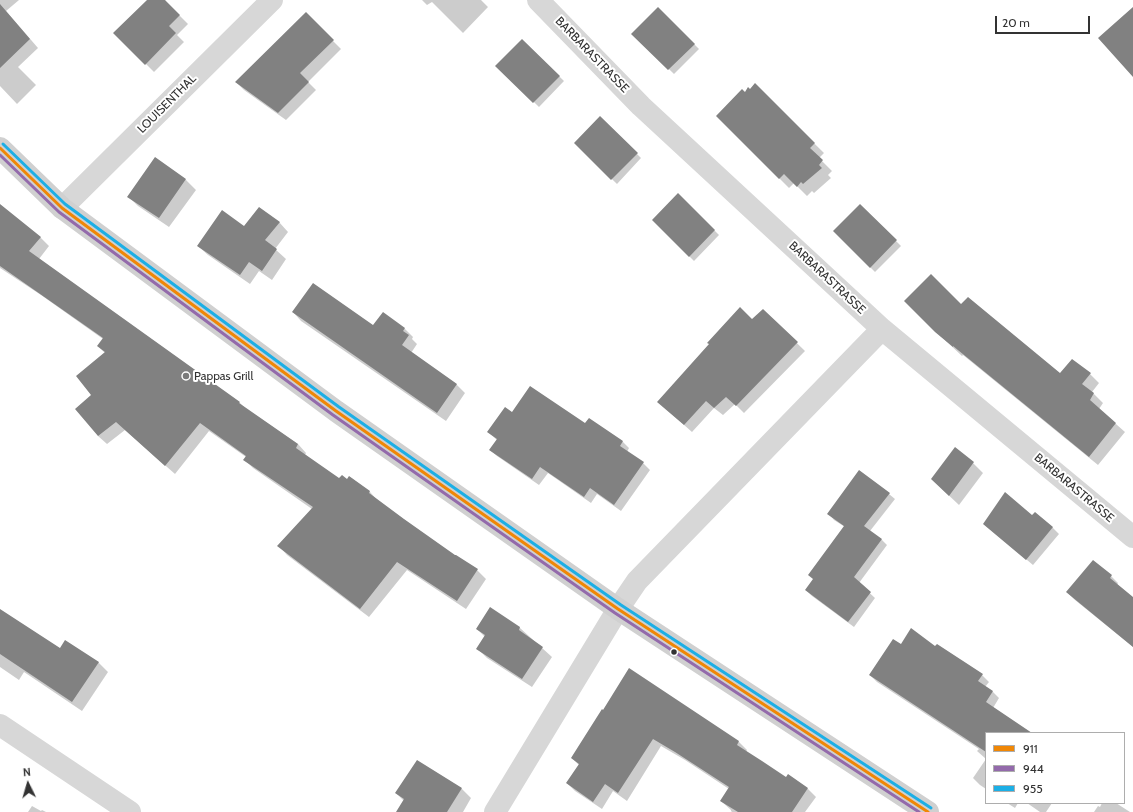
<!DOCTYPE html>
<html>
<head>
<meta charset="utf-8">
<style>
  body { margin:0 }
  #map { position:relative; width:1133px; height:812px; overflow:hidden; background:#fff; font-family:Cabin,sans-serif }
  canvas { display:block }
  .legend { position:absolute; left:985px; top:732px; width:140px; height:72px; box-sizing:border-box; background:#fff; border:1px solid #adadad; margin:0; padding:5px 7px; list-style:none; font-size:12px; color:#333 }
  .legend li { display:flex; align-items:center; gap:8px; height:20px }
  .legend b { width:20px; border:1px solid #adadad }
  .north { position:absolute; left:8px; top:764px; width:40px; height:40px; -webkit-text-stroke:3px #fff; paint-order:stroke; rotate:355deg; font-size:11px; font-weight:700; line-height:16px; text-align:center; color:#333 }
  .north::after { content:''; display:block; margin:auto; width:14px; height:18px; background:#333; clip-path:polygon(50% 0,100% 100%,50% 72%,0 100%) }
  .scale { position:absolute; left:995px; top:16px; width:95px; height:18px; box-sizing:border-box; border:2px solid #333; border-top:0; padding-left:5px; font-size:12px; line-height:14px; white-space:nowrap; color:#333; -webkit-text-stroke:3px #fff; paint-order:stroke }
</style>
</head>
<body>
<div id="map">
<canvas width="1133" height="812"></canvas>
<ul class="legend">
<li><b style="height:5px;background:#f08706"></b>911</li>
<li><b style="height:5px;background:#936aab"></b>944</li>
<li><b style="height:5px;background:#1cafe6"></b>955</li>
</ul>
<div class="north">N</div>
<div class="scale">20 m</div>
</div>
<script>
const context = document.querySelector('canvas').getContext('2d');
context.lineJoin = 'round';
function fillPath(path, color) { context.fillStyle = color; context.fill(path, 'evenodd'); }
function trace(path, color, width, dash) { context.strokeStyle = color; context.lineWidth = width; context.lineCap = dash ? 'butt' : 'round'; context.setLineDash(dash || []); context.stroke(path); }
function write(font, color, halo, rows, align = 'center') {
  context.font = font + ' Cabin,sans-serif'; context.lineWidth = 4; context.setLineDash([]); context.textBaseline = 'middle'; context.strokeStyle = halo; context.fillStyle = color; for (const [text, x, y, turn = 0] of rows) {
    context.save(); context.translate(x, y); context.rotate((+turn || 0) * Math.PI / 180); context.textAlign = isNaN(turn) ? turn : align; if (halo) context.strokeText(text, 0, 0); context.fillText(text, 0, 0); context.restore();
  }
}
fillPath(new Path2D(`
  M0,0h19l-13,11 32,37 -20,19 18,18 -19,19 -17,-18z
  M148,0h16l24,24 -11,11 7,7 -30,30 -39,-39z
  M422,0h59l7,7 -25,26 -31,-31 -5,3z
  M658,8l41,41 -25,25 -41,-40z
  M306,14l35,35 -33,33 8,8 -30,30 -42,-30 -8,-8z
  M522,40l42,41 -25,26 -42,-41z
  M755,85l69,68 -5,5 13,13 -4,4 3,3 -17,15 -2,-2 -5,5 -13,-13 -5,5 -72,-72 28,-23 5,-2z
  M600,117l41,41 -24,26 -42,-41z
  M155,159l31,21 10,10 -27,37 -31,-21 -9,-9z
  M678,194l41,41 -25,26 -41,-41z
  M0,205l40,32 9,9 -10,13 200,143 6,6 53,36 8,9 -1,2 34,25h9l2,-3 20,15 8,9 78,56 21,13 9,9 -20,30 -59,-39 -38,47 -82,-62 -8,-9 33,-37 -59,-41 -8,-8 1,-3 -37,-26 -34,43 -50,-44 -18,14 -9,-8 -5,-41 12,-42 -7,-7 5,-7 -62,-44 -41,-27z
  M860,205l41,41 -26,26 -41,-41z
  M279,222l9,10 -13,17 11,10 -14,21 -13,-9 -9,13 -42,-29 -10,-9 46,-19z
  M905,301l56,4 99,69h30l9,9 -7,9 11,11 -4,6 26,23 -27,33 -135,-110 -1,1 -16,-15z
  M763,310l42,41 -61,62 -9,-9 -12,11 -9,-7 -22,24 -26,-23 44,-65 42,-24z
  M293,312l81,14 9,-12 22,15 8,8 -1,2 5,5 -6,9 45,31 9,9 -19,28 -145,-100z
  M512,414l73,10 4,-5 34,23 6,6 -2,4 16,11 7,7 -29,41 -24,-17 -6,9 -43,-30 -9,12 -42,-29 -7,-6 7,-10 -9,-8z
  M973,463l10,10 -24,32 -17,-16z
  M889,494l6,5 -25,32 12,9 5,5 -28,38 16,15 -21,29 -42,-31 -6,-6 8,-10 31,-53 -11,-7 -5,-6z
  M1032,516l20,11 7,7 -26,31 -49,-41z
  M1111,576l7,7 -1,2 16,13v49l-58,-47 -8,-8z
  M490,609l30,19 32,29 -20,30 -45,-29 -9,-9 7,-12 -8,-8z
  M0,610l60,39 38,13 10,10 -26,39 -58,-39 -5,8 -19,-13z
  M901,645l34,2 47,28 7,7 -4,5 8,5 6,6 -6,10 38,25h-45v56l-6,-4 -7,-7 13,-19 -9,-8 2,-2 -102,-67 -7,-7z
  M629,670l110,72 8,8 -1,2 40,26 2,-2 20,13 8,8 -11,15h-73l-1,-1v-1l-10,-9 8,-12 -44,-29 -24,-14 -34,55 -14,-10 -11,18 -27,-18 -8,-8 12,-18 -7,-7 31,-47z
  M462,789l9,9 -8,14h-66l7,-11 -8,-8z
  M1007,803h11l-3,5z
  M1027,803h25l-6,9h-6z
  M1102,803h14l14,9h-36l4,-6 2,1z
  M32,806l9,5 1,-1 4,2h-18z`), '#0003');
fillPath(new Path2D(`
  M147,0h18l15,15 -11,11 7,7 -31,32 -32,-32z
  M0,4l30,35 -30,29z
  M658,7l37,37 -27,26 -37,-36z
  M1133,7v70l-35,-39z
  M306,12l28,28 -34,33 9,9 -31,31 -43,-31z
  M522,39l38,37 -27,27 -38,-37z
  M755,83l60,60 -5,5 13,12 -4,5 3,3 -19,16 -2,-2 -4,5 -13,-13 -5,5 -63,-63 26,-27 3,3 3,-5 2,2z
  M600,116l38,37 -27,27 -37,-37z
  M155,157l31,22 -27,39 -32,-21z
  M678,193l37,37 -26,27 -37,-37z
  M0,204l41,33 -12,14 211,151 -1,1 59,41 -2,4 43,30 3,-3 5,4 2,-3 21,15 -1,2 35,26 51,36h1l22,14 -21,32 -60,-39 -37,47 -83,-63 36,-39 -70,-47 3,-4 -46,-33 -35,43 -49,-44 -18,14 -23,-27 16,-14 -15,-19 29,-24 -8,-6 6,-8 -103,-72z
  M860,204l37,36 -27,28 -37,-37z
  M259,207l21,15 -15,18 12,9 -15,22 -13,-9 -9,13 -43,-29 25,-36 22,16z
  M931,274l30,30 7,-7 92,76 12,-14 19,14 -9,11 12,9 -4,7 26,23 -27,34 -136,-111v1l-18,-15 -31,-31z
  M313,283l60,42 10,-13 22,16 -2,3 6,4 -7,10 55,39 -20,29 -145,-101z
  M740,307l12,12 11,-10 35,33 -62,64 -10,-9 -12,11 -8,-7 -22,24 -27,-23 52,-58 -2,-1z
  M530,386l55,37 4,-5 34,23 -3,5 24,16 -30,43 -24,-17 -6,9 -44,-30 -8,12 -43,-29 8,-11 -10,-7 18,-25 7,5z
  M955,447l19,15 -25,34 -18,-17z
  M859,470l31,23 -26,33 18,13 -28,38 17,15 -23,30 -43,-32 8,-11 -5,-4 36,-49 -17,-12z
  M1005,492l27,23 3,-3 18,15 -27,33 -43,-36z
  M1093,560l19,15 -2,3 23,19v50l-67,-55z
  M490,607l30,20 -1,3 24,17 -21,32 -46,-30 9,-14 -9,-6z
  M0,609l60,39 5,-8 34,22 -27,40 -72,-48z
  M911,628l24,18 2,-2 46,30 -5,7 15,10 -7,11 46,31h-46v19l-117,-77 24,-36 8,5z
  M629,668l110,73 -2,4 25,16 24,16 2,-3 20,14 -16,24h-54l-18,-11 9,-14 -54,-35 -22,-13 -35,54 -13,-9 -12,18 -27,-19 13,-19 -8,-6 31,-49 1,1z
  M417,760l45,28 -15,24h-51l8,-13 -9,-6z`), '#818181');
trace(new Path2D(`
  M538,0l103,106 241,223 251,208
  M62,208l210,-208
  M0,725l130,87
  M495,812l123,-203 19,-28 245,-252`), '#d7d7d7', 22);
trace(new Path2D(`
  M0,148l62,60 274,203 282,198 310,203`), '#d0d0d0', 22);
trace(new Path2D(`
  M0,148l62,60 274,203 282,198 310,203`), '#f08706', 3);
trace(new Path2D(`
  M0,155l59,57 274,203 282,198 304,199`), '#936aab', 3);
trace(new Path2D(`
  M3,144l62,60 274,203 282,198 310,203`), '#1cafe6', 3);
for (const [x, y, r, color] of [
  [186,376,4,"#7a7a7a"],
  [674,652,3.5,"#333"]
]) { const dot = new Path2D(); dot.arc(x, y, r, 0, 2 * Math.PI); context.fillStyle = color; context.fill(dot); trace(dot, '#fff', 1.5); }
write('12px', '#333', '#fff', [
  ["BARBARASTRASSE",592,55,46],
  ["LOUISENTHAL",167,104,-45],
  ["BARBARASTRASSE",827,278,43],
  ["BARBARASTRASSE",1074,488,40]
]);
write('12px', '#333', '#fff', [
  ["Pappas Grill",194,376]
], 'left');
</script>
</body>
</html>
